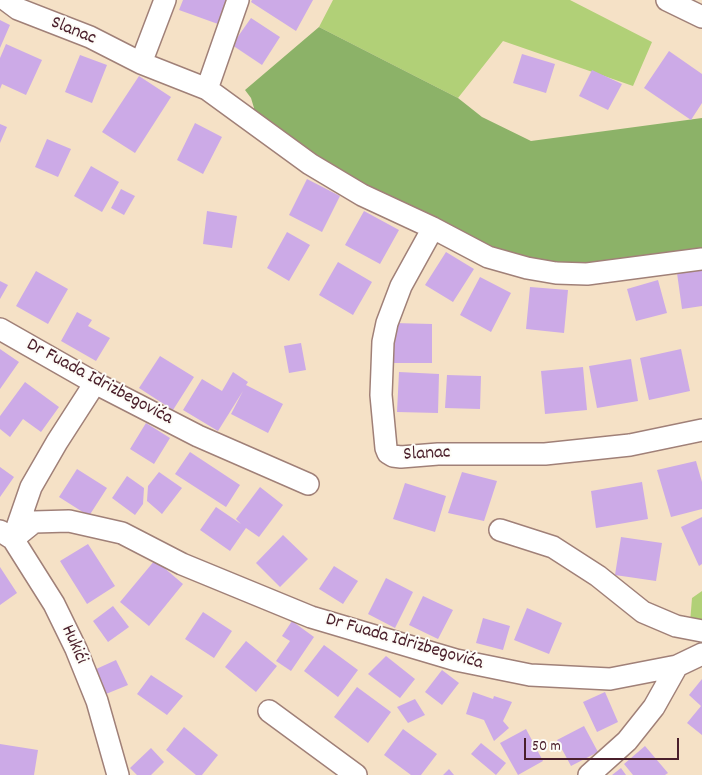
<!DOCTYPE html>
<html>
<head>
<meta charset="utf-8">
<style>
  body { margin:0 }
  #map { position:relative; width:702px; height:775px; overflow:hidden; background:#f5e1c6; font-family:Dekko,sans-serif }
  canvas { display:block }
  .scale { position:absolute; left:524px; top:738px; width:155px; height:22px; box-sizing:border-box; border:2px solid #4a1f2b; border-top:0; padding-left:6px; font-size:15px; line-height:18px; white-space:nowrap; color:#4a1f2b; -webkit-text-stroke:4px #fdfcf7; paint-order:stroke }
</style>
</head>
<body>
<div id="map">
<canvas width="702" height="775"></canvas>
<div class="scale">50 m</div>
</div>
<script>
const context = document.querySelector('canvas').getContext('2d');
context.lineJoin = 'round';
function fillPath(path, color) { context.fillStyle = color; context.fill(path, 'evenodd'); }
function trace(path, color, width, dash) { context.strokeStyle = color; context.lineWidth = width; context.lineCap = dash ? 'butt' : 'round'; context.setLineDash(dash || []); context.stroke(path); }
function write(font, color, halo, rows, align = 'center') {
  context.font = font + ' Dekko,sans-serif'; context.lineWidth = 4; context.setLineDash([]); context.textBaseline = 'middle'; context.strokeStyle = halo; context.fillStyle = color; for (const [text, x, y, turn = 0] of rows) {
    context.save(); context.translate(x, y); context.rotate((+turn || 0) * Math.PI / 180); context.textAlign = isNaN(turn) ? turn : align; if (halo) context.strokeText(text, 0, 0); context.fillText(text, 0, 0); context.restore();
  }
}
fillPath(new Path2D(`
  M333,0h237l82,42 -19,44 -130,-45 -45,57 -139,-71z
  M702,591v35l-12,-3 2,-25z`), '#b1d077');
fillPath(new Path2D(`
  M319,27l139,71 24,19 49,24 171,-23v141l-115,15 -99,-17 -242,-141 8,-8 -3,-10 -6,-8z`), '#8cb268');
fillPath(new Path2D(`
  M183,0h43l-8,24 -39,-14z
  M252,0h61l-17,31 -45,-29z
  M251,18l29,19 -18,28 -30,-20z
  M0,20l10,5 -10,23z
  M6,44l36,16 -16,35 -24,-11 -2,5v-31z
  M669,51l33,23v29l-11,17 -47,-32z
  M522,54l33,10 -9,29 -33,-10z
  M80,55l27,10 -15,38 -27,-11z
  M592,70l30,14 -14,26 -29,-14z
  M139,76l32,21 -36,56 -33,-21z
  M195,123l27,14 -19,37 -26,-14z
  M0,124l7,3 -7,16z
  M47,139l24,10 -13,28 -23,-10z
  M91,166l28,16 -17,30 -28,-16z
  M307,179l33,17 -18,36 -33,-17z
  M121,189l14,7 -11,19 -13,-7z
  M207,211l30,5 -5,32 -29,-4z
  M364,211l35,19 -19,34 -35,-19z
  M287,232l23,13 -21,36 -22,-13z
  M446,252l28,17 -21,33 -28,-17z
  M338,262l34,20 -19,33 -34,-20z
  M702,269v37l-20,3 -5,-36z
  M36,271l32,18 -20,35 -32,-18z
  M480,277l31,16 -20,39 -31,-17z
  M658,280l9,33 -31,8 -9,-32z
  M0,281l8,4 -8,14z
  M530,287l38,3 -4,43 -38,-4z
  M77,312l15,8 -4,6 22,12 -14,23 -35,-20z
  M394,323l38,1v39h-39z
  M301,343l5,27 -17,3 -5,-27z
  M0,349l19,13 -19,27z
  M681,349l9,42 -41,9 -9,-42z
  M160,356l34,21 -21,33 -34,-22z
  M631,359l7,42 -41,7 -8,-42z
  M583,367l4,43 -42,4 -4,-43z
  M233,372l15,10 -2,3 37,19 -15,29 -37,-19 12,-23 -25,40 -35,-21 19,-31 20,12z
  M399,372l40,2 -1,39 -41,-1z
  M447,375l34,1 -1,33 -35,-1z
  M25,382l34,25 -18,25 -18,-13 -13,18 -10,-8v-13z
  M146,423l24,15 -16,26 -24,-15z
  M190,452l50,33 -14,22 -51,-33z
  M696,461l6,21v27l-31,8 -14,-47z
  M0,467l14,10 -14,20z
  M77,469l30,19 -18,28 -30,-19z
  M159,472l23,16 -20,26 -15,-13 1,-15z
  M462,472l35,9 -13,40 -36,-8z
  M127,476l17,12 -1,16 -8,11 -23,-17z
  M642,482l6,37 -52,9 -5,-37z
  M405,483l41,13 -11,36 -42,-13z
  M260,487l23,18 -24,32 -13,-9 -16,23 -30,-21 16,-23 25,17 -5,-5z
  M702,517v47l-3,2 -18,-39z
  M283,535l25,24 -28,28 -24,-24z
  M621,537l41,6 -6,38 -41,-6z
  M88,544l27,42 -28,18 -27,-43z
  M155,560l28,24 -34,42 -29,-24z
  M334,566l24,15 -15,23 -24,-15z
  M0,567l17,26 -17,12z
  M386,578l27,14 -18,36 -27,-14z
  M423,596l30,14 -15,29 -29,-14z
  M113,606l16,21 -21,15 -15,-21z
  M527,608l35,15 -13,31 -35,-14z
  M203,612l29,19 -18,27 -29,-19z
  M483,618l27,8 -7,24 -27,-7z
  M292,621l22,16 -23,34 -15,-10 14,-20 -8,-5z
  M246,641l31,25 -21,26 -31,-25z
  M324,645l34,25 -20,27 -34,-26z
  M386,656l29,23 -15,19 -32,-24z
  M116,660l12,25 -22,9 -12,-24z
  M442,670l17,13 -17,22 -17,-13z
  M151,675l32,21 -16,19 -30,-21z
  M702,679v56l-15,-12 14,-17 -12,-11z
  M357,687l34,25 -23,31 -34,-26z
  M473,692l20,7 1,-3 18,6 -9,19 6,7 -15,13 -10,-21 -18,-6z
  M605,692l13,30 -21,10 -14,-30z
  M415,699l10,16 -17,8 -11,-16z
  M584,726l14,26 -27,14 -14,-26z
  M184,727l34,28 -16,20h-6l-30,-25z
  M403,729l34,25 -16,21h-10l-27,-20z
  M526,729l17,32 -25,14 -18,-32z
  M481,743l25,20 -10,12 -25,-21z
  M0,744l38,6 -4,25h-34z
  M645,746l23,27 -3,2h-32l-9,-11z
  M151,748l13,14 -13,13h-14l-7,-7z
  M621,768l5,7h-14z
  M449,769l5,6h-11z`), '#ccaae7');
const minor = new Path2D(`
  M6,0l12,9 72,28 51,26 66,26 103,75 52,31 71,33 55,29 39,11 29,5 31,1 115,-15
  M667,0l35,17
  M141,63l24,-63
  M207,89l31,-89
  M433,228l-32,58 -14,37 -4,19 -2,53 5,53 2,5 5,3 8,1 37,-3h107l85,-9 72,-15
  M0,329l95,54 103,53 110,48
  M500,530l53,17 45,29 45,36 33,14 26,5
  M0,531l13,8 41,65 22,45 21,52 21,74
  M13,539l21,-17 35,-1 53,12 60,31 129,53 145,43 74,15 80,4 67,-13 25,-12
  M13,539l18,-52 26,-45 38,-59
  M269,711l87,64
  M589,775l38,-34 27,-34 23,-41`);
trace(minor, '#a08078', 24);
trace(minor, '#fff', 21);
write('19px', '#4a1f2b', '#fdfcf7', [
  ["Slanac",73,32,22],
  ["Dr Fuada Idrizbegovića",99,383,28],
  ["Slanac",427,455,-3],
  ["Dr Fuada Idrizbegovića",404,643,16],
  ["Hukići",73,645,66]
]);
</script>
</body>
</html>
